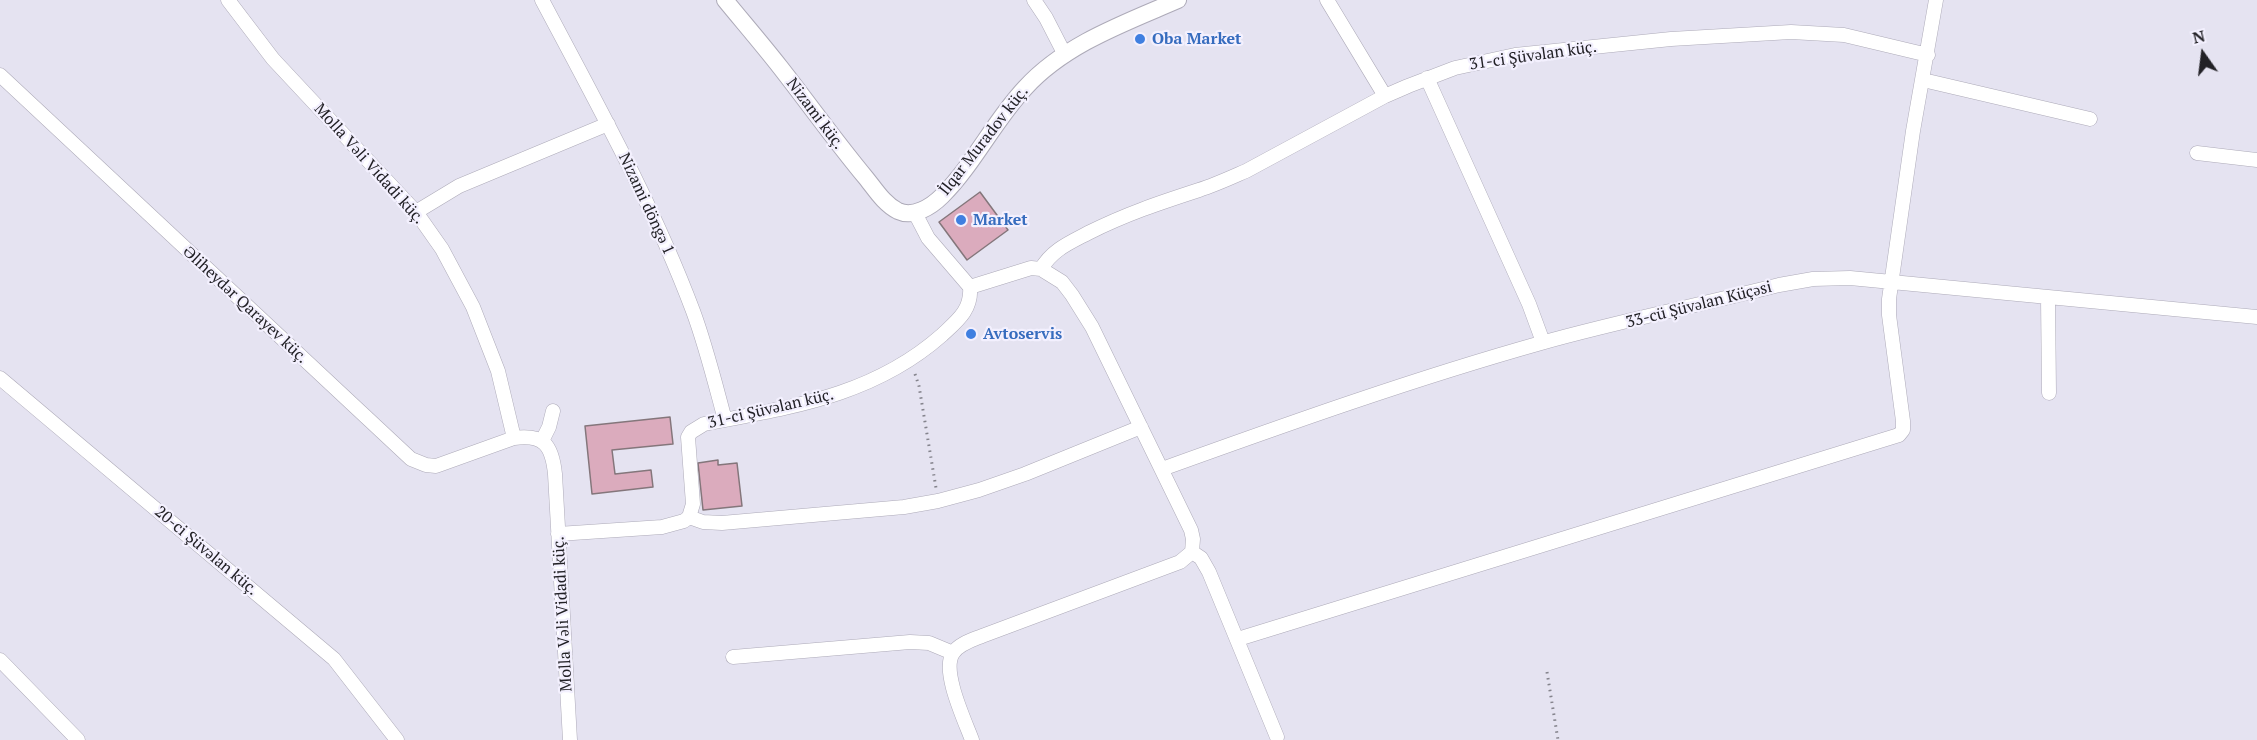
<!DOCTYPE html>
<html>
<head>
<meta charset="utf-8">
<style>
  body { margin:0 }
  #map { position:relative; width:2257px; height:740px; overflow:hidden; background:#e5e3f1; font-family:"PT Serif",serif }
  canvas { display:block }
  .north { position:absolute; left:2173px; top:24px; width:60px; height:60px; -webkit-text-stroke:4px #f3f0fe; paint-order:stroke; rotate:346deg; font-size:16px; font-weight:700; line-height:24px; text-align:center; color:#222126 }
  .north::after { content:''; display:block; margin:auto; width:21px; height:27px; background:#222126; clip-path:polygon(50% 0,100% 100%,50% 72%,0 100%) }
</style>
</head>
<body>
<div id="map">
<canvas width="2257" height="740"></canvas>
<div class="north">N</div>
</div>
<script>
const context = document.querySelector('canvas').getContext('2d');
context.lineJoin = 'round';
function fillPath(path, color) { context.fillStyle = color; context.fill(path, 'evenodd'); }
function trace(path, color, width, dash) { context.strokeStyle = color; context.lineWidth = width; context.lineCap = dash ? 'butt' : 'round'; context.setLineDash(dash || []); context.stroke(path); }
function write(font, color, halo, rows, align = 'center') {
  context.font = font + ' "PT Serif",serif'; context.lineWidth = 4.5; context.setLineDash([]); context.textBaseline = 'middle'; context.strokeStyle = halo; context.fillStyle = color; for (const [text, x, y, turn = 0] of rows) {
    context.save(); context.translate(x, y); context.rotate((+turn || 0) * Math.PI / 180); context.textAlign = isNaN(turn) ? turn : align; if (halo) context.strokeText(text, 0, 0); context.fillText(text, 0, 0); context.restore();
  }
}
const building = new Path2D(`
  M980,192l28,38 -41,30 -28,-38z
  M670,417l3,27 -61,6 3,24 36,-4 2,17 -61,7 -7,-68z
  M718,460v5l19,-2 5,43 -39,4 -5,-47z`);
fillPath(building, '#dbabbd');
trace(building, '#84767b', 1.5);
const minor = new Path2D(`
  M228,0l45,59 143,153 26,37 31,58 25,64 16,67
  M542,0c54,102 110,202 151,311 13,35 22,72 32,109
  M1034,0l12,18 19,37
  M1327,0l58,96
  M0,75l411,384 15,6 10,1 78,-28c30,-4 38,7 41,36l15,266
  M1427,78l102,226 14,38
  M1923,80l167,39
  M2197,153l60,7
  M416,212l43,-26 149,-62
  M1041,269c11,-19 28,-26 47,-36 38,-19 71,-30 111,-43 16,-5 31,-12 47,-19l139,-75 23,-10 47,-18 60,-13 156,-16 120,-7 53,3 84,20
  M970,287l61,-19 10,1 21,13 10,13 20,32 99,203 2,9 -1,13 -12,10 -198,74c-10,4 -23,8 -29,17 -12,18 12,68 19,87
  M2048,298l1,95
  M0,378l334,281 63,81
  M542,441l7,-14 4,-16
  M1162,469c125,-45 251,-90 379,-126 78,-22 159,-38 238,-58l34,-6 37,-1 407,39
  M689,517l14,5 19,1 182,-16 34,-6 41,-11 46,-16 116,-47
  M558,534l104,-7 22,-6 5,-4 4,-13 -5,-67 3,-5 13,-8c87,-17 169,-28 238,-89 15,-14 30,-25 28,-48l-42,-49 -13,-25
  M1192,552l9,6 8,14 68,165
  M1238,639l661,-204 4,-5v-9l-14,-106v-16l24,-168 23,-131
  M733,657l177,-15 19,1 24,10
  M0,660l78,80`);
const tertiary = new Path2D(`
  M725,0c18,22 37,44 55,67 29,37 56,75 86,111 9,11 18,26 32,33 15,7 33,-4 44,-15 32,-32 52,-75 83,-108 40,-44 100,-65 153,-88`);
trace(minor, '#adaab8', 15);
trace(tertiary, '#adaab8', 18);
trace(new Path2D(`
  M915,374l4,12 17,102
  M1547,672l11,68`), '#84838c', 3, [1.5, 4.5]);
trace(minor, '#fff', 14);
trace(tertiary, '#fff', 16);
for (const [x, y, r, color] of [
  [1140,39,6,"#3f7fe0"],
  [961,220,6,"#3f7fe0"],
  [971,334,6,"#3f7fe0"]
]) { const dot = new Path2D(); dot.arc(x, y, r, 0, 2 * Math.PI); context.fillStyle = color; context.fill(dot); trace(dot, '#f3f0fe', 2); }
write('bold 16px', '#366cbe', '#f3f0fe', [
  ["Oba Market",1152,39],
  ["Market",973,220],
  ["Avtoservis",983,334]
], 'left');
write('16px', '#222126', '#f3f0fe', [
  ["31-ci Şüvəlan küç.",1533,56,-8],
  ["Nizami küç.",815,114,53],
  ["İlqar Muradov küç.",984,141,-52],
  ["Molla Vəli Vidadi küç.",369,164,48],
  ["Nizami döngə 1",646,204,65],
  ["Əliheydər Qarayev küç.",245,305,43],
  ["33-cü Şüvəlan Küçəsi",1699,305,-14],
  ["31-ci Şüvəlan küç.",771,409,-13],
  ["20-ci Şüvəlan küç.",206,551,40],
  ["Molla Vəli Vidadi küç.",563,614,-93]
]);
</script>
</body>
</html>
